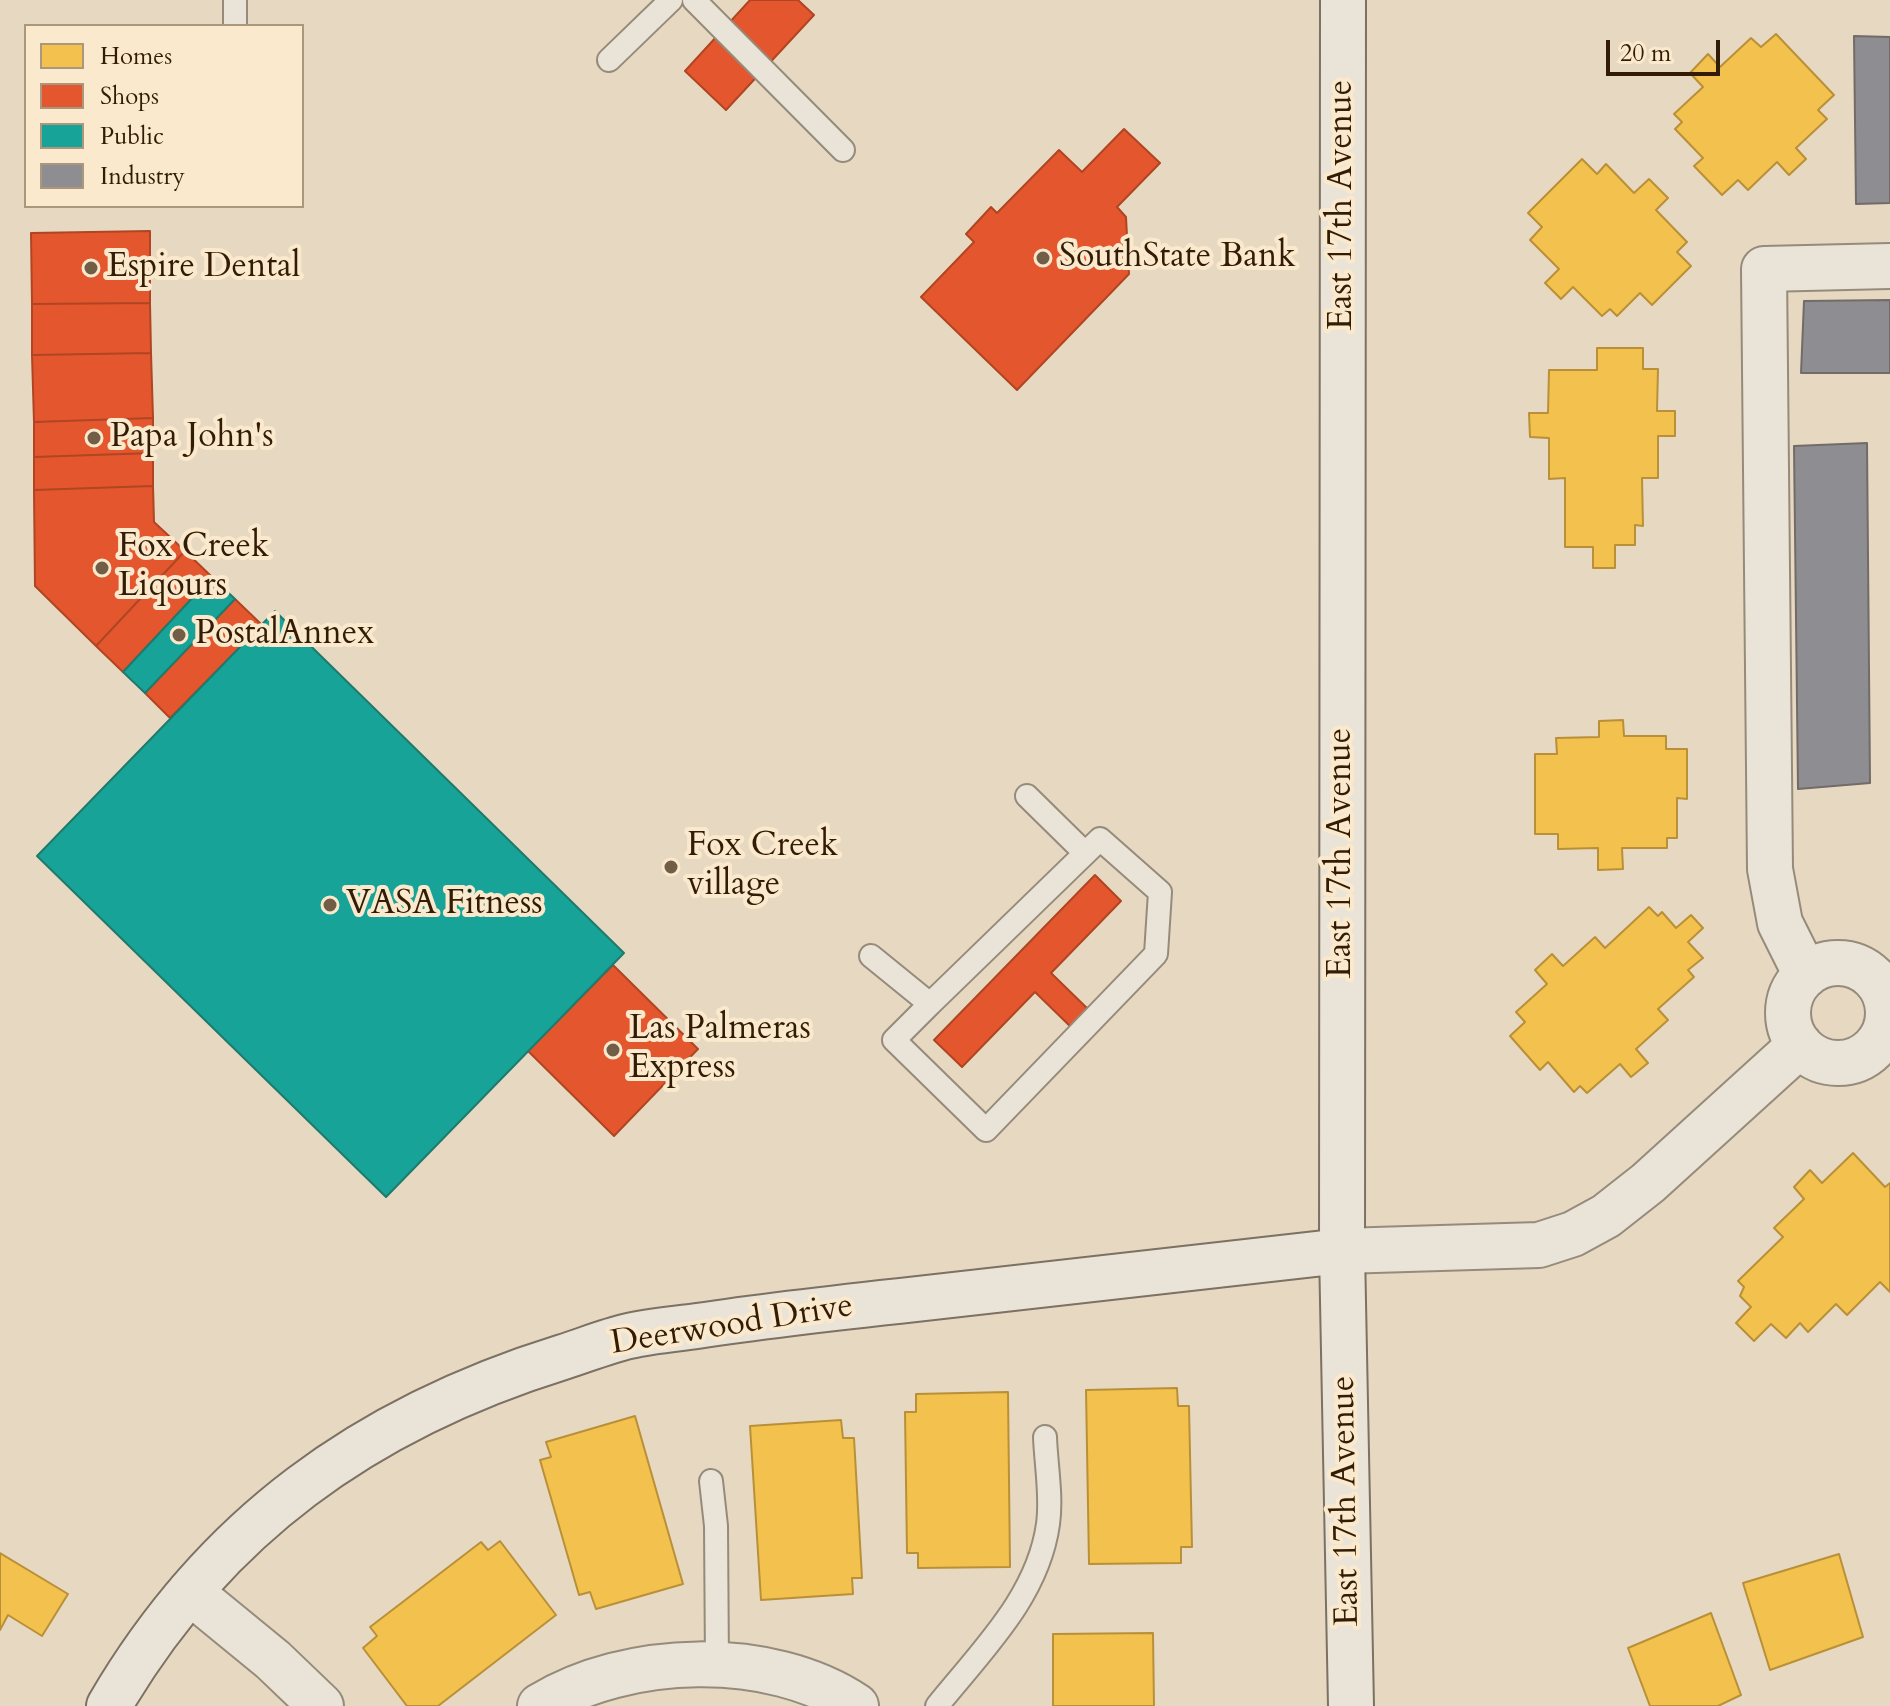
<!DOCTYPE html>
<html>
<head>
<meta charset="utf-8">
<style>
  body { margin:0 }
  #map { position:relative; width:1890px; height:1706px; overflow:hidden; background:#e7d9c1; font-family:Cardo,serif }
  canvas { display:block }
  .legend { position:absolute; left:24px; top:24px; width:280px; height:184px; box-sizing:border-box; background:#fae9cc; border:2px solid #aa977c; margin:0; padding:10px 14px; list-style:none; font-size:24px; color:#331c05 }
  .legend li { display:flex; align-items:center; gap:16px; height:40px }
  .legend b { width:40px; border:2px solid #aa977c }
  .scale { position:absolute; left:1606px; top:40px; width:114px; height:36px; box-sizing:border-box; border:4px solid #331c05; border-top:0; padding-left:10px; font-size:24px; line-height:28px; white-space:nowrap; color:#331c05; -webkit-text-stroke:6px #fae9cc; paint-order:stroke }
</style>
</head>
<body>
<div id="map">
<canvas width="1890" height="1706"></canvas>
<ul class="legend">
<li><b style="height:22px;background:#f2c14e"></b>Homes</li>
<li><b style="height:22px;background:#e4572e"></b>Shops</li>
<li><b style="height:22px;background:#17a398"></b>Public</li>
<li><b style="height:22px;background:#8d8d92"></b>Industry</li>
</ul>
<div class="scale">20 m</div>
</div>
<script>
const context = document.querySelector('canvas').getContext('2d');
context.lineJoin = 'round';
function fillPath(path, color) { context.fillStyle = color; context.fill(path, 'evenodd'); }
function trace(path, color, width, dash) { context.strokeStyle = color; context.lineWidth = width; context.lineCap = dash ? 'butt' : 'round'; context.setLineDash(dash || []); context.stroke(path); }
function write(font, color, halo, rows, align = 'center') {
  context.font = font + ' Cardo,serif'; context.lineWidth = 8; context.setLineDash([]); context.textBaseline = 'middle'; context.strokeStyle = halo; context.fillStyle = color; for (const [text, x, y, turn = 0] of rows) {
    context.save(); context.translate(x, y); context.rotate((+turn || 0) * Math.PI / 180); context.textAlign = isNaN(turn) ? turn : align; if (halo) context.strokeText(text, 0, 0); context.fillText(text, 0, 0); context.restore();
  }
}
const homes = new Path2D(`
  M1776,34l58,61 -16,15 9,9 -31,29 10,11 -17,16 -12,-13 -29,28 -10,-10 -16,15 -28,-29 9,-8 -28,-29 7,-7 -8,-8 29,-27 -13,-14 18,-19 12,13 31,-29 10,9z
  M1582,159l15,15 9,-10 28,29 15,-14 19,19 -12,12 31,32 -10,10 14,14 -39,39 -12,-12 -23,23 -7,-7 -8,7 -29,-29 -12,12 -16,-16 14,-14 -29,-29 12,-13 -14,-14z
  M1597,348h46v21h15l-1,42h18v25h-17v42h-16l1,48 -8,-1v20h-20v23h-22v-21h-28v-69l-16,1v-41l-19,-1 -1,-24h19l1,-43h48z
  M1623,720l1,16h42v13h21v50l-10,-1v40h-10v10h-45l1,21 -25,1v-22l-40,1v-15h-23v-80h22l-1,-16 43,-1v-16z
  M1649,907l9,9 4,-4 14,16 15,-13 12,13 -15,14 15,16 -15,12 6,7 -36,32 10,11 -32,29 12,14 -17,14 -11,-13 -33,29 -7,-7 -6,6 -26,-30 -8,8 -30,-34 15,-14 -9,-10 31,-28 -12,-14 17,-16 11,12 32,-29 10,11z
  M1853,1153l32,34 5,-4v109l-10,-10 -33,33 -11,-11 -28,28 -8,-9 -14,15 -15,-14 -17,17 -18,-18 15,-16 -11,-11 4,-9 -6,-6 45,-44 -9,-9 30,-29 -10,-12 16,-17 12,13z
  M1177,1388l1,18h11l3,141h-11v16l-92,1 -3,-174z
  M1008,1392l2,175 -92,1v-15h-11l-2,-141h11v-18z
  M635,1416l48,168 -87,25 -6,-17 -11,3 -39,-135 11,-3 -5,-15z
  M841,1420l2,18h11l8,140h-10l1,16 -92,6 -11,-174z
  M500,1541l56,74 -118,91h-31l-44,-58 14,-12 -7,-9 111,-85 7,8z
  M0,1553l68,41 -26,42 -34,-21 -8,15z
  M1839,1554l24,83 -93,33 -27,-87z
  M1711,1613l30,82 -23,11h-68l-22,-58z
  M1153,1633l1,73h-101v-72z`);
fillPath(homes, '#f2c14e');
trace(homes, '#b99038', 2);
const shops = new Path2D(`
  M750,0h48l16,15 -88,95 -41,-39z
  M1124,129l36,34 -43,44 9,10 3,57 -112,116 -96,-93 53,-55 -8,-8 25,-27 6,6 62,-63 23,22z
  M150,231v72l-118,1 -1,-71z
  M150,303l1,50 -119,2v-51z
  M151,353l2,65 -119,4 -2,-67z
  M153,418v35l-119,4v-35z
  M153,453v33l-119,4v-33z
  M153,486l1,36 31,29 -89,95 -61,-60 -1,-96z
  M185,551l27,26 -89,95 -27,-26z
  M235,599l27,26 -92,93 -25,-25z
  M1095,875l26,26 -70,72 41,40 -17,18 -40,-39 -73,75 -28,-27z
  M613,965l85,84 -84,87 -86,-85z`);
fillPath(shops, '#e4572e');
trace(shops, '#af4522', 2);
const public = new Path2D(`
  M212,577l23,22 -90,94 -22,-21z
  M275,611l349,342 -238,244 -349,-341z`);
fillPath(public, '#17a398');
trace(public, '#1f7a6c', 2);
const industry = new Path2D(`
  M1854,36l36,1v166l-34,1z
  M1890,300v73h-89l3,-72z
  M1867,443l3,340 -72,6 -4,-343z`);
fillPath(industry, '#8d8d92');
trace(industry, '#726b68', 2);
const lane = new Path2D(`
  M694,0l149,150
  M235,26v-26
  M609,60l62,-60
  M1027,796l58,57
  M871,956l59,48 -36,36 92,90 170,-176 4,-62 -60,-53 -170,165
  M711,1481l5,45 1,139
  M937,1706c44,-55 101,-109 111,-182 4,-28 -2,-59 -3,-87`);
const street = new Path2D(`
  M1788 1013a50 50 0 1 1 100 0a50 50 0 1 1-100 0Z
  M1806,975l-26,-52 -10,-54 -6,-600 126,-3
  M1342,1251l197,-6 34,-11 33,-18 42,-33 152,-138
  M190,1592l83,68 48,46
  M540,1706c86,-53 230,-58 316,0`);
const secondary = new Path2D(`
  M1343,0l-1,1251 9,455
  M109,1706c105,-180 257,-288 454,-349 22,-7 44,-16 66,-21 22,-5 46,-7 68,-10 73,-11 146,-19 220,-27 141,-16 283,-32 425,-48`);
trace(lane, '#968b7b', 26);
trace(street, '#968b7b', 48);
trace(secondary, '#7c7162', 48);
trace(lane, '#eae3d7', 22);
trace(street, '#eae3d7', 44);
trace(secondary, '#eae3d7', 44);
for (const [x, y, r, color] of [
  [1043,258,8,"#725e47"],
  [91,268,8,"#725e47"],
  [94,438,8,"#725e47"],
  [102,568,8,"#725e47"],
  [179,635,8,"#725e47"],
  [671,867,8,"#725e47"],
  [330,905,8,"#725e47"],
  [613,1050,8,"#725e47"]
]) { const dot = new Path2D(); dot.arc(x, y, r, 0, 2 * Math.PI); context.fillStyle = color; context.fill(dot); trace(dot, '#fae9cc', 3); }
write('34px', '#331c05', '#fae9cc', [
  ["East 17th Avenue",1343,205,-90],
  ["East 17th Avenue",1342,853,-90],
  ["Deerwood Drive",732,1326,-9],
  ["East 17th Avenue",1347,1501,-91]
]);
write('34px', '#331c05', '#fae9cc', [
  ["SouthState Bank",1059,258],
  ["Espire Dental",107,268],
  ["Papa John's",110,438],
  ["Fox Creek",118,548],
  ["Liqours",118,587],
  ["PostalAnnex",195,635],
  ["Fox Creek",687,847],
  ["village",687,886],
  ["VASA Fitness",346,905],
  ["Las Palmeras",629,1030],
  ["Express",629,1069]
], 'left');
</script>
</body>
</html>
